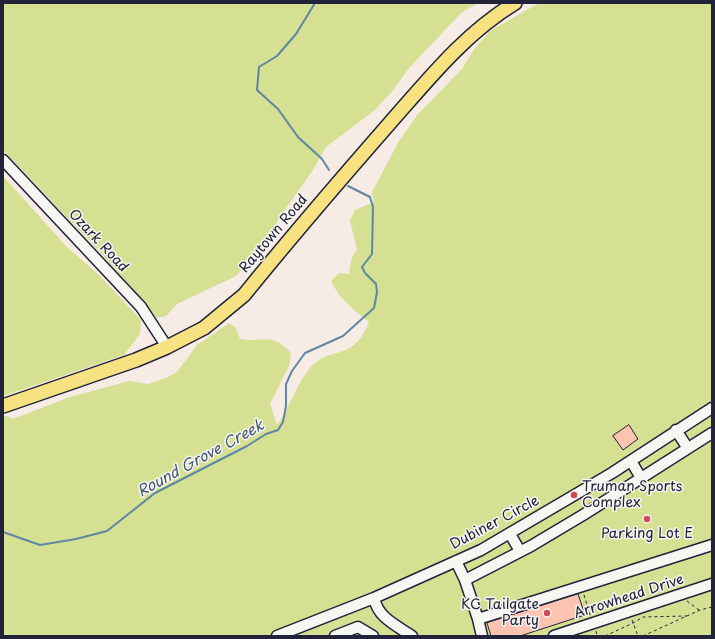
<!DOCTYPE html>
<html>
<head>
<meta charset="utf-8">
<style>
  body { margin:0 }
  #map { position:relative; width:715px; height:639px; overflow:hidden; background:#f7ece5; font-family:"Playpen Sans",sans-serif }
  canvas { display:block }
  .frame { position:absolute; inset:0; border:4px solid #22223b; pointer-events:none }
</style>
</head>
<body>
<div id="map">
<canvas width="715" height="639"></canvas>
<div class="frame"></div>
</div>
<script>
const context = document.querySelector('canvas').getContext('2d');
context.lineJoin = 'round';
function fillPath(path, color) { context.fillStyle = color; context.fill(path, 'evenodd'); }
function trace(path, color, width, dash) { context.strokeStyle = color; context.lineWidth = width; context.lineCap = dash ? 'butt' : 'round'; context.setLineDash(dash || []); context.stroke(path); }
function write(font, color, halo, rows, align = 'center') {
  context.font = font + ' "Playpen Sans",sans-serif'; context.lineWidth = 3; context.setLineDash([]); context.textBaseline = 'middle'; context.strokeStyle = halo; context.fillStyle = color; for (const [text, x, y, turn = 0] of rows) {
    context.save(); context.translate(x, y); context.rotate((+turn || 0) * Math.PI / 180); context.textAlign = isNaN(turn) ? turn : align; if (halo) context.strokeText(text, 0, 0); context.fillText(text, 0, 0); context.restore();
  }
}
fillPath(new Path2D(`
  M3,3h476l-17,9 -53,56 -15,21 -19,21 -49,37 -13,23 -34,48 -13,25 -30,33 -59,28 -11,12 -9,2 -58,-67 -96,-101z
  M539,3h173v633h-709v-219l4,-1 6,3 54,-21 62,-17 19,3 20,-7 9,-5 20,-27 32,-22 7,5 4,11c25,4 32,-7 51,14l-2,13 -19,38 7,21c13,-18 19,-40 33,-57 14,-17 35,-13 46,-25 6,-5 10,-14 13,-21 -15,-12 -30,-23 -38,-41l8,-8 10,1 3,-17 5,-7 -7,-30 5,-10 19,-8 -2,-10 27,-51 19,-27 44,-45 13,-21 15,-17z
  M3,176l63,70 33,29 42,45 -1,14 -16,21 -121,41z`), '#d5e093');
trace(new Path2D(`
  M315,3l-19,31 -19,22 -18,11 -2,23 21,19 20,28 24,22 7,11
  M3,532l37,13 36,-6 31,-8 48,-38 92,-47 19,-12 12,-4 5,-8 3,-16v-22l6,-13 13,-18 38,-17 31,-28 3,-16 -1,-8 -11,-11 -3,-6 10,-13 1,-47 -3,-10 -22,-11`), '#5f87a3', 2);
const building = new Path2D(`
  M629,425l9,14 -15,11 -10,-14z
  M578,594l7,21 -65,21h-29l-4,-13z`);
fillPath(building, '#fcc4b0');
trace(building, '#22223b', 1);
const minor = new Path2D(`
  M3,160l138,147 26,40
  M676,430l11,17
  M712,433l-129,82 -52,31 -66,34 13,39 234,-74
  M631,461l10,17
  M510,534l10,17
  M456,561l9,19
  M374,598c4,20 22,27 38,38
  M478,619l4,17
  M277,636l97,-38 107,-48 131,-77 100,-65
  M335,636l23,-9 15,9
  M554,636l158,-52`);
const major = new Path2D(`
  M3,406l133,-46 31,-13 37,-19 40,-33c47,-58 96,-115 145,-171 39,-44 75,-90 126,-121`);
trace(minor, '#22223b', 13);
trace(major, '#22223b', 16);
trace(new Path2D(`
  M584,595l6,20
  M687,601l12,9
  M632,620l6,16
  M596,631l1,5
  M605,636l28,-13 10,-6 44,-1
  M643,636l57,-26 12,-3`), '#22223b', 1, [3, 3]);
trace(minor, '#f6f6f2', 10);
trace(major, '#f7e281', 13);
for (const [x, y, r, color] of [
  [574,495,4,"#d1495b"],
  [647,519,4,"#d1495b"],
  [547,613,4,"#d1495b"]
]) { const dot = new Path2D(); dot.arc(x, y, r, 0, 2 * Math.PI); context.fillStyle = color; context.fill(dot); trace(dot, '#f6f6f2', 1.5); }
write('14px', '#22223b', '#f6f6f2', [
  ["Raytown Road",274,234,-50],
  ["Ozark Road",98,241,47],
  ["Dubiner Circle",495,523,-28],
  ["Arrowhead Drive",629,597,-18]
]);
write('14px', '#22223b', '#f6f6f2', [
  ["Truman Sports",582,487],
  ["Complex",582,503],
  ["Parking Lot E",647,534,"center"],
  ["KC Tailgate",539,605,"right"],
  ["Party",539,621,"right"]
], 'left');
write('italic 15px', '#41546f', '#f6f6f2', [
  ["Round Grove Creek",201,459,-29]
]);
</script>
</body>
</html>
